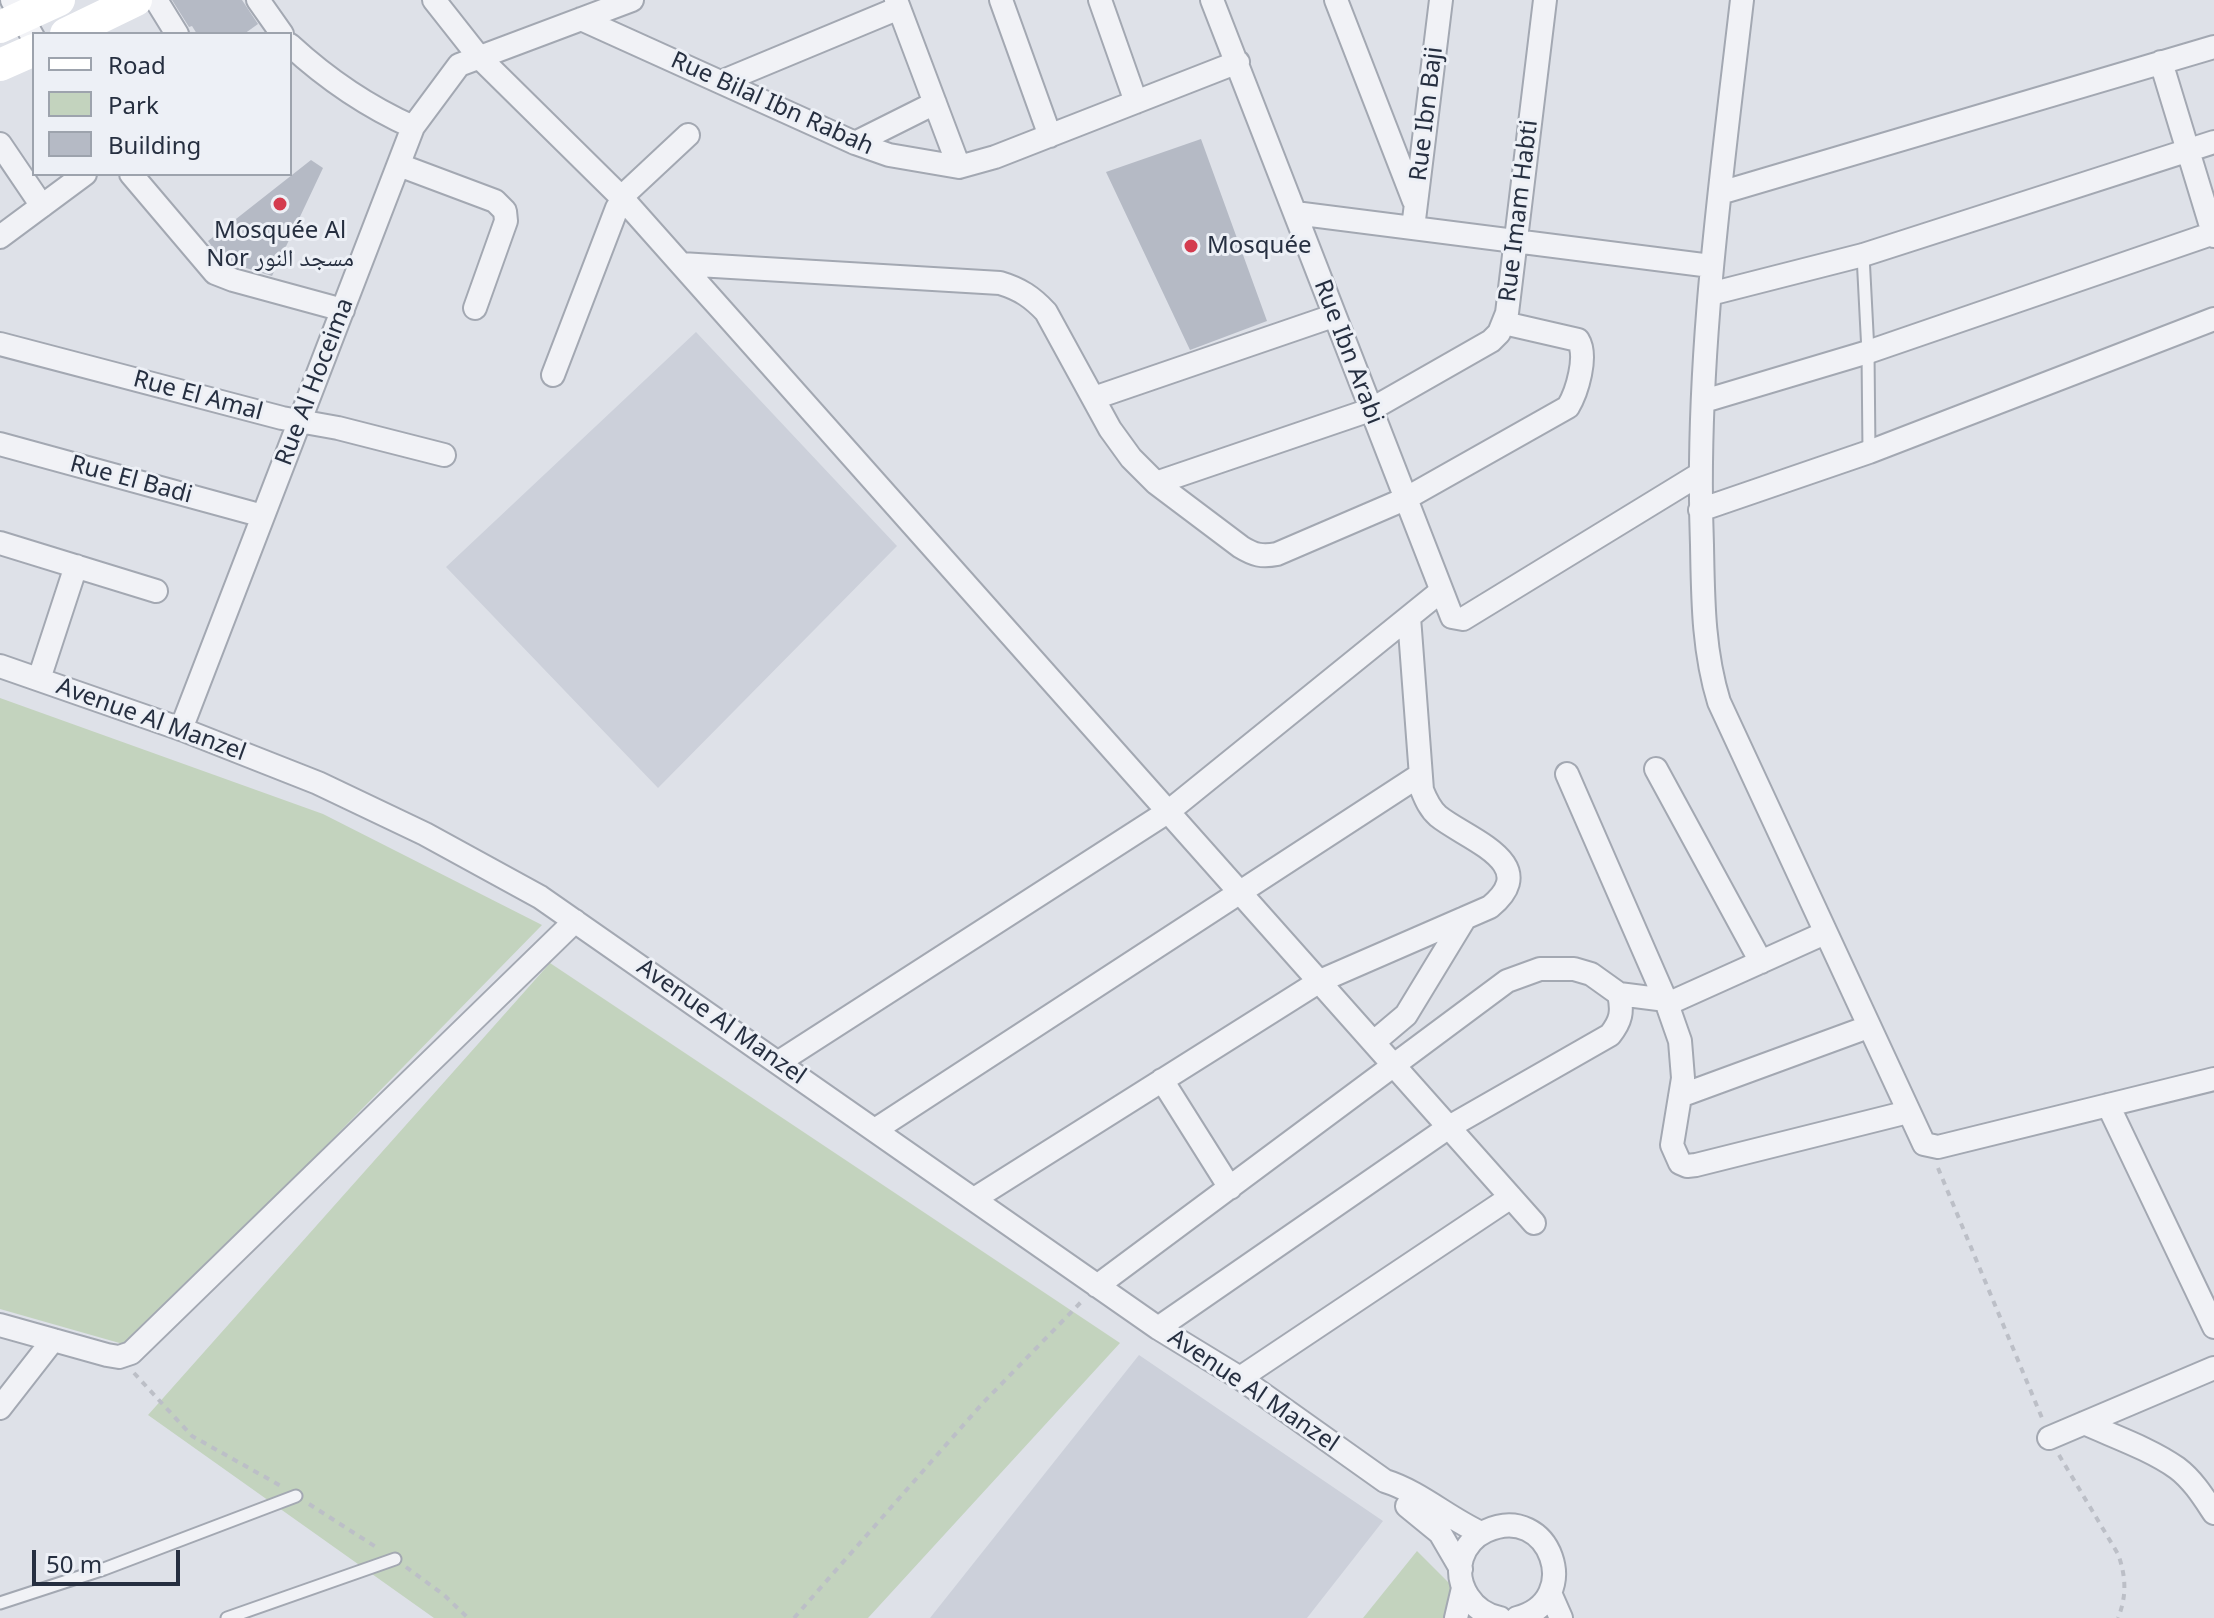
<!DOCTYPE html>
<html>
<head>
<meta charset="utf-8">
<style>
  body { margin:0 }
  #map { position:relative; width:2214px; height:1618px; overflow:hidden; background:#dee1e8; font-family:"Noto Sans",sans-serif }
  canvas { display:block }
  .legend { position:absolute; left:32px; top:32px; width:260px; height:144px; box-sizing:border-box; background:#edf0f6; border:2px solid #9da3ad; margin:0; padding:10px 14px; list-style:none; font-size:24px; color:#262f40 }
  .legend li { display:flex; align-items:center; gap:16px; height:40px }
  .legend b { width:40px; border:2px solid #9da3ad }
  .scale { position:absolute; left:32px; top:1550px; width:148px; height:36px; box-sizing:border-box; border:4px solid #262f40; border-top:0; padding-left:10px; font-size:24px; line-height:28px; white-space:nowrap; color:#262f40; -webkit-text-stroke:6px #edf0f6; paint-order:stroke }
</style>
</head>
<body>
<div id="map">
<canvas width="2214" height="1618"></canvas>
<ul class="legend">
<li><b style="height:10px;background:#fff"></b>Road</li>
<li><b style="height:22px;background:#c3d3be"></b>Park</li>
<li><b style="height:22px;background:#b5bac5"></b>Building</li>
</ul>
<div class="scale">50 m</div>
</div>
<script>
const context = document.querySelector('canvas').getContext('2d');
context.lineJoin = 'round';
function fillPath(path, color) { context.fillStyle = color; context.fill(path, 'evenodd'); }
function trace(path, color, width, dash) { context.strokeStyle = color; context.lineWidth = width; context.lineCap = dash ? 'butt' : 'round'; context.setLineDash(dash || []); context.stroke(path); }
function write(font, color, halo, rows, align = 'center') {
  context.font = font + ' "Noto Sans","Noto Naskh Arabic",sans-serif'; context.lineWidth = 6; context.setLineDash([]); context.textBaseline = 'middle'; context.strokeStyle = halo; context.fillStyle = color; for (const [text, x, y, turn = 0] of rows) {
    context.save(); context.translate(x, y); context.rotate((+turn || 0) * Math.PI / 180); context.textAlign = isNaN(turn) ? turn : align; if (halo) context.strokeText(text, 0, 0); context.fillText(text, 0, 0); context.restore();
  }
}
fillPath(new Path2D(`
  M696,332l201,214 -239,242 -212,-221z
  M1139,1355l244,166 -76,97h-377z`), '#ccd0da');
fillPath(new Path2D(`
  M0,698l323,116 219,111 -412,421 -130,-37z
  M550,963l570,380 -252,275h-434l-286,-203z
  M1417,1551l67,67h-121z`), '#c3d3be');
fillPath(new Path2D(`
  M172,0h70l16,24 -14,10h-47l-5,-8 -3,1z
  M1201,139l66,182 -77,29 -84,-178z
  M311,160l12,8 -51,108 -49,-15 -15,-20z`), '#b5bac5');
const lane = new Path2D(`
  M1863,255l5,97 1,100
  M0,1603l104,-34 192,-73
  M227,1618l168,-59`);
const street = new Path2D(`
  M12,0l22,39
  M156,0l21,34
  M258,0l24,34
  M434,0l45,57 144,142 911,1024
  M896,0l63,167
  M1001,0l49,136
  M1100,0l36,102
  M1212,0l240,617 11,2 237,-145
  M1336,0l78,201
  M1742,0c-21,181 -47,363 -40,545 1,53 1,105 17,157l205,442 14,3 276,-68
  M581,19l274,124 34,12 70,12 36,-10 243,-95
  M290,45c38,35 76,61 123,82
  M2161,62l53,174
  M721,82l178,-74
  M855,143l80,-40
  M0,144l42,62
  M399,165l96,36 10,10 1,10 -31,87
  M131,174l84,99 18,7 110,30
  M1720,193l494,-146
  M1295,213l416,53
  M1413,228l28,-228
  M0,237l85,-63
  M681,264l319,19c20,6 32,14 46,29l64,117 21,29 25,25 85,64c13,8 21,10 36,7l128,-55 163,-92c9,-15 20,-51 10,-67l-74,-17
  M1710,294l153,-39 351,-113
  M0,344l282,74 56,10 106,27
  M553,375l64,-167 11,-17 60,-56
  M1094,398l239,-82
  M1704,401l164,-49 346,-119
  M0,444l263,72
  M1156,483l214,-73 121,-69 8,-8 8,-20 38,-313
  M1700,510l169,-58 345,-133
  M0,543l156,48
  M0,666l181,63 137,54 107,51 115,63 618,431 82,50 145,103c35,11 63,37 96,52
  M39,679l37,-113
  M181,729l232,-602 46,-62 173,-65
  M1656,769l105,193
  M1567,774l99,227 14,40 3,37 -11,67 8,18 7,3 9,-1 212,-53
  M1374,1042l32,-27 59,-97
  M779,1062l390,-251 272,-220
  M1162,1080l68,108
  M1680,1096l188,-69
  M2108,1105l106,222
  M875,1130l545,-355
  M974,1199l346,-218 170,-74c54,-44 -24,-68 -52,-91 -8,-7 -12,-16 -16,-26l-13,-173
  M1097,1286l410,-305 33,-12h34l17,5 28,20 55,7 151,-68
  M0,1325l107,30 12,2 12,-4 444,-432
  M1158,1328l291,-201 161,-92c11,-14 13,-23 9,-41
  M1240,1378l271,-181
  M0,1408l53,-68
  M2084,1423c31,14 66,26 93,45 16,12 27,30 37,45
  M2049,1438l165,-70
  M1407,1506l33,27 21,36
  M1550,1593l11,25
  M1456,1618l7,-30
  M1500,1618c-27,-5 -46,-33 -38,-60 4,-12 13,-22 24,-27 64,-30 99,70 31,87`);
trace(lane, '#a3a8b2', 15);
trace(street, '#a3a8b2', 26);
trace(new Path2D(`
  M1938,1168l104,250
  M134,1373l58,63 89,50
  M2059,1455l59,99c8,22 9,42 0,64
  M309,1504l70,45
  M406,1567l38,28 24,23
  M794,1618l187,-213 102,-105`), '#bcbfc7', 4, [6, 6]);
trace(lane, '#f1f2f6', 11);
trace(street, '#f1f2f6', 22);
trace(new Path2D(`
  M0,27l59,-27
  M66,34l70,-34
  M0,65l34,-15`), '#fff', 32);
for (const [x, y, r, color] of [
  [280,204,8,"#d43b4e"],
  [1191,246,8,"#d43b4e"]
]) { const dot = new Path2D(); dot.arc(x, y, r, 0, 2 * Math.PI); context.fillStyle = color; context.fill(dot); trace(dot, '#edf0f6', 3); }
write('24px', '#262f40', '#edf0f6', [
  ["Rue Bilal Ibn Rabah",772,104,24],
  ["Rue Ibn Baji",1427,114,-83],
  ["Rue Imam Habti",1519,211,-83],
  ["Rue Ibn Arabi",1348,352,69],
  ["Rue Al Hoceima",315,382,-69],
  ["Rue El Amal",198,396,15],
  ["Rue El Badi",131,480,15],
  ["Avenue Al Manzel",151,720,20],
  ["Avenue Al Manzel",721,1022,35],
  ["Avenue Al Manzel",1253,1391,34]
]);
write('24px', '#262f40', '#edf0f6', [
  ["Mosquée Al",280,231],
  ["Nor مسجد النور",280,259],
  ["Mosquée",1207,246,"left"]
]);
</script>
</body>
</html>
